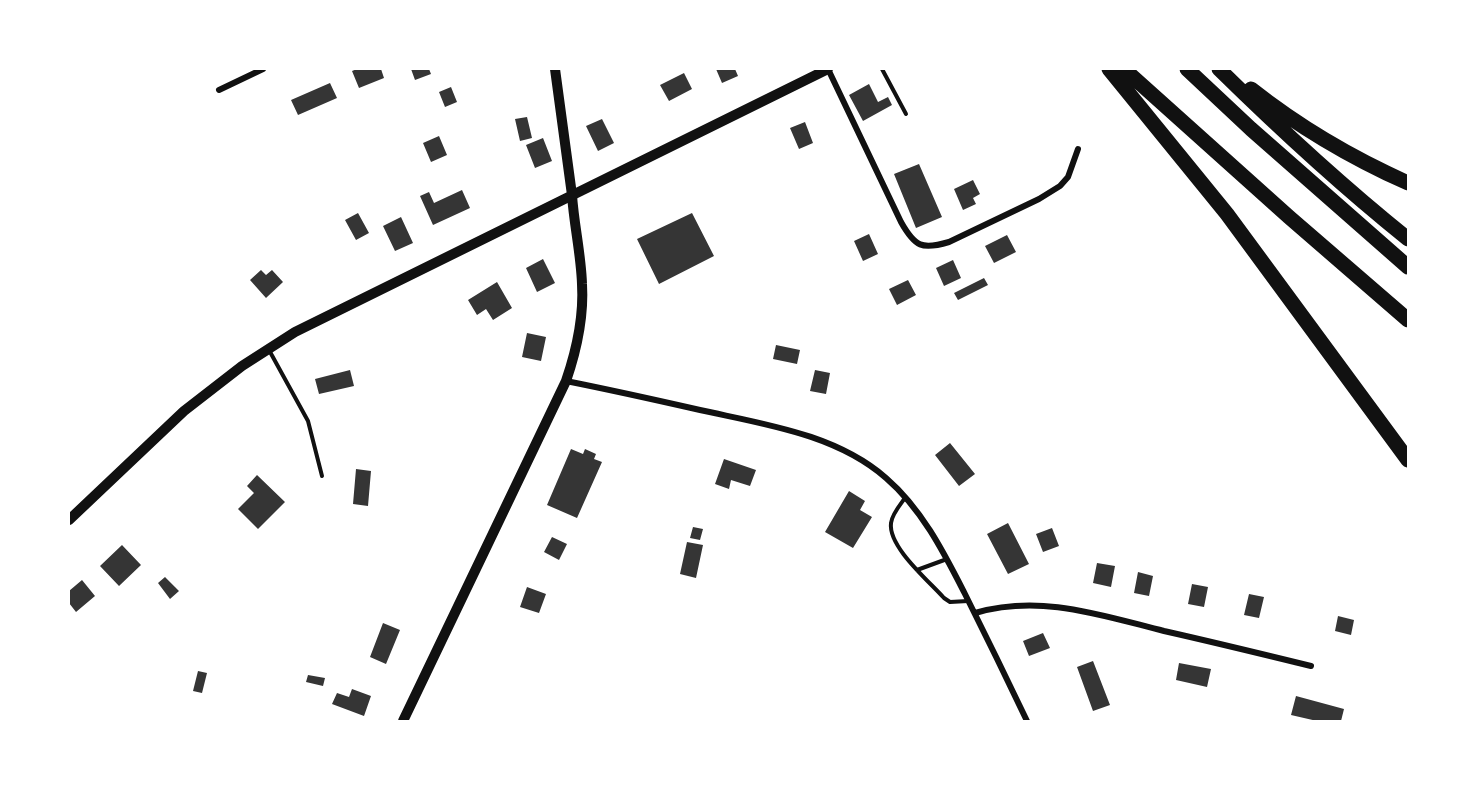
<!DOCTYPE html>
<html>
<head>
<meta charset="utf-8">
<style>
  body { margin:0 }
  #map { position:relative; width:1477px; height:790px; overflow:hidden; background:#fff; font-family:"Golos Text",sans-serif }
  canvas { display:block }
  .frame { position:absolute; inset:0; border:70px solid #fff; pointer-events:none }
</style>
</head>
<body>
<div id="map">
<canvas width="1477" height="790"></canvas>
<div class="frame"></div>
</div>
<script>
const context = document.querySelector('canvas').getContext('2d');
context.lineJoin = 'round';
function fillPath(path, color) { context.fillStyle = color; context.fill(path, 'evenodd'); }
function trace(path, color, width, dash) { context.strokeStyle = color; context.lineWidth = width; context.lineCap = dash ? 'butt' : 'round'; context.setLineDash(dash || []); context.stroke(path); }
fillPath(new Path2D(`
  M357,69h24l3,9 -25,10 -7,-17z
  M411,69h18l2,5 -16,6z
  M716,69h19l3,7 -16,7z
  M684,73l8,16 -23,12 -9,-16z
  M330,83l7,15 -39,17 -7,-15z
  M869,84l9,18 10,-5 4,8 -29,16 -14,-26z
  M451,87l6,15 -12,5 -6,-15z
  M527,117l5,21 -12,3 -5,-22z
  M602,119l12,24 -16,8 -12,-25z
  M805,122l8,21 -14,6 -9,-21z
  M439,136l8,19 -16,7 -8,-19z
  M543,138l9,23 -17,7 -9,-23z
  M919,164l23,53 -26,11 -22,-54z
  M973,180l7,14 -7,4 3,6 -13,6 -9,-21z
  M462,190l8,18 -37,17 -13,-29 9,-4 5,11z
  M358,213l11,20 -13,7 -11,-20z
  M692,213l22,43 -55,28 -22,-45z
  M401,217l12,26 -18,8 -12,-25z
  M869,234l9,20 -15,7 -9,-20z
  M1007,235l9,17 -22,11 -9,-17z
  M543,259l12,24 -18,9 -11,-24z
  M953,260l8,18 -17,8 -8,-18z
  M261,270l5,5 6,-5 11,12 -17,16 -16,-18z
  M984,278l4,7 -30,15 -4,-7z
  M908,280l8,15 -19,10 -8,-16z
  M497,282l15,26 -19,12 -7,-11 -9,6 -9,-15z
  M527,333l19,4 -5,24 -19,-4z
  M776,345l24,5 -3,14 -24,-5z
  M350,370l4,16 -35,8 -4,-15z
  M815,370l15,3 -4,21 -16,-3z
  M950,443l25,31 -16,12 -24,-31z
  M571,449l12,5 2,-5 11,5 -2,5 8,3 -25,56 -30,-13z
  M724,459l32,11 -6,16 -19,-6 -2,9 -14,-5z
  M356,469l15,2 -3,35 -15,-2z
  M257,475l28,27 -27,27 -20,-20 16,-16 -7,-7z
  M849,491l16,10 -5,9 12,7 -19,31 -28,-16z
  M1008,523l21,41 -21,10 -21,-40z
  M693,527l10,2 -3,11 -10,-2z
  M1052,528l7,18 -16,6 -7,-18z
  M552,537l15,7 -8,16 -15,-8z
  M687,542l16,3 -7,33 -16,-4z
  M122,545l19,20 -22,21 -19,-20z
  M1097,563l18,3 -4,21 -18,-4z
  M1138,572l15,4 -4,20 -15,-3z
  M165,577l14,14 -9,8 -12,-16z
  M82,580l13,16 -19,16 -7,-9v-12z
  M1192,584l16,3 -4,20 -16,-3z
  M527,587l19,7 -7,19 -19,-6z
  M1249,594l15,3 -5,21 -15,-3z
  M1338,616l16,4 -3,15 -16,-4z
  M383,623l17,7 -14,34 -16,-7z
  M1043,633l7,15 -21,8 -6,-15z
  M1093,661l17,44 -17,6 -16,-44z
  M1179,663l32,6 -4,18 -31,-7z
  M198,671l9,2 -5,20 -9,-2z
  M308,675l17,3 -2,8 -17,-4z
  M352,689l19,7 -7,20 -32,-12 5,-11 12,4z
  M1296,696l48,13 -3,12h-24l-26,-6z`), '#353535');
trace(new Path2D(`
  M882,69l24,45
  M269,350l39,71 14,55
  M905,498c-5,7 -13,16 -14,25 -3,24 38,58 53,75l6,4 18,-1
  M917,570l30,-11`), '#111', 4);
trace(new Path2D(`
  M828,69l73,153c14,25 21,28 48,20l90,-43 21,-13 8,-9 10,-28
  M219,90l44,-21
  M566,381c45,9 90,19 134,29 63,14 136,24 186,68 36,31 58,75 79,116 21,42 42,85 62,127
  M975,613c65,-19 125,2 189,18 49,11 98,23 147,35`), '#111', 6);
trace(new Path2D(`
  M403,721l163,-340c11,-32 18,-64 16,-97 -1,-30 -8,-59 -10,-89`), '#111', 10);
trace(new Path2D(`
  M555,69l17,126
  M69,520l115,-109 58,-45 53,-34 533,-263`), '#111', 10);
trace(new Path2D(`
  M1109,69l118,145 181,246
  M1124,69l165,148 119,103
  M1187,69l64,60 157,138
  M1219,69c61,60 123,117 189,170
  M1251,89c48,38 101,69 157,94`), '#111', 15);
</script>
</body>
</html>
